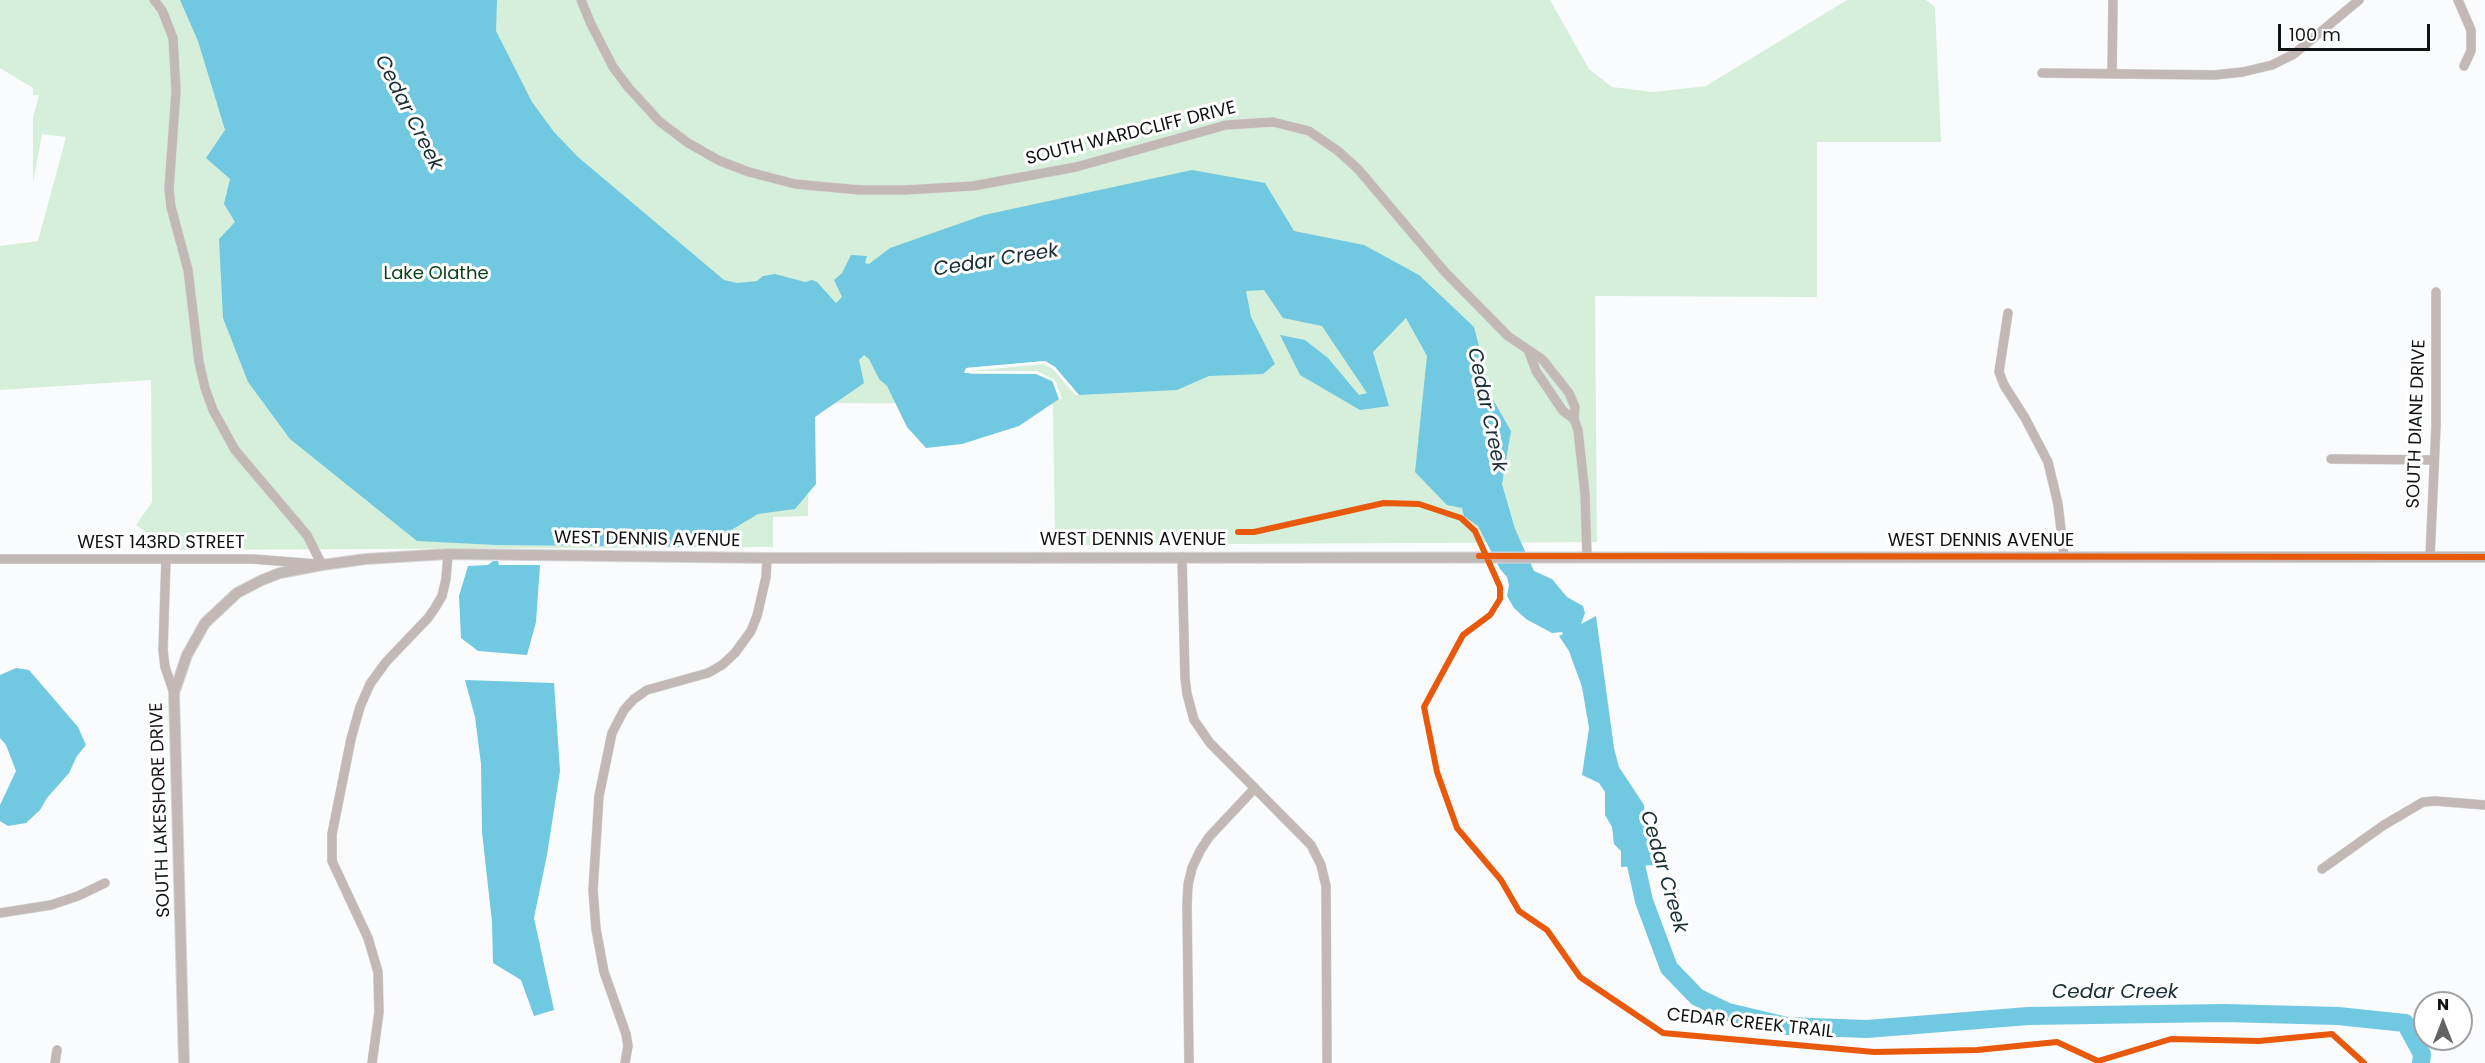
<!DOCTYPE html>
<html>
<head>
<meta charset="utf-8">
<style>
	body { margin:0 }
	#map { position:relative; width:2485px; height:1063px; overflow:hidden; background:#fafbfd; font-family:Poppins,sans-serif }
	canvas { display:block }
	.north { position:absolute; left:2413px; top:991px; width:60px; height:60px; box-sizing:border-box; background:#fff; border:2px solid #a0a0a1; border-radius:50%; rotate:0deg; font-size:16px; font-weight:700; line-height:24px; text-align:center; color:#111214 }
	.north::after { content:''; display:block; margin:auto; width:21px; height:27px; background:#636466; clip-path:polygon(50% 0,100% 100%,50% 72%,0 100%) }
	.scale { position:absolute; left:2278px; top:24px; width:152px; height:27px; box-sizing:border-box; border:3px solid #111214; border-top:0; padding-left:8px; font-size:18px; line-height:21px; white-space:nowrap; color:#111214; -webkit-text-stroke:4px #fff; paint-order:stroke }
</style>
</head>
<body>
<div id="map">
<canvas width="2485" height="1063"></canvas>
<div class="north">N</div>
<div class="scale">100 m</div>
</div>
<script>
const ctx = document.querySelector('canvas').getContext('2d');
ctx.lineJoin = 'round';
function fillPath(path, color) { ctx.fillStyle = color; ctx.fill(path, 'evenodd'); }
const shape = rows => new Path2D(rows.map(r => 'M' + r).join(''));
function stroke(path, color, width, dash) { ctx.strokeStyle = color; ctx.lineWidth = width; ctx.lineCap = dash ? 'butt' : 'round'; ctx.setLineDash(dash || []); ctx.stroke(path); }
function write(font, color, halo, rows, align = 'center') {
  ctx.font = font + ' Poppins,sans-serif'; ctx.lineWidth = 6; ctx.setLineDash([]); ctx.textBaseline = 'middle'; ctx.strokeStyle = halo; ctx.fillStyle = color; for (const [text, x, y, turn = 0] of rows) {
    ctx.save(); ctx.translate(x, y); ctx.rotate((+turn || 0) * Math.PI / 180); ctx.textAlign = isNaN(turn) ? turn : align; if (halo) ctx.strokeText(text, 0, 0); ctx.fillText(text, 0, 0); ctx.restore();
  }
}
fillPath(shape([
	[0,0,1550,0,1589,69,1612,87,1653,92,1706,86,1847,0,1926,0,1935,7,1941,142,1817,142,1817,297,1595,296,1597,542,1055,545,1053,404,809,403,808,516,773,517,773,547,163,550,163,540,157,540,136,525,152,502,151,380,0,390,0,246,38,241,66,137,42,134,33,183,33,118,39,95,33,95,33,88,0,68]
]), '#d6efda');
fillPath(shape([
	[180,0,497,0,496,31,532,102,554,132,578,157,724,280,737,283,757,281,763,276,775,274,805,282,812,280,817,282,836,303,842,297,834,280,842,273,851,255,867,256,865,263,869,264,890,248,984,215,1192,170,1265,183,1294,231,1364,245,1419,275,1474,327,1492,398,1511,431,1502,484,1515,529,1534,571,1552,579,1567,597,1583,606,1585,613,1581,624,1596,616,1614,748,1619,767,1644,805,1646,834,1654,845,1654,865,1621,867,1621,851,1614,844,1612,827,1605,815,1605,792,1599,783,1582,775,1589,728,1582,687,1569,651,1559,636,1563,634,1562,632,1552,633,1526,619,1514,608,1507,596,1509,585,1507,577,1500,569,1478,526,1464,516,1462,508,1447,505,1415,472,1427,356,1406,318,1373,352,1389,406,1360,410,1300,375,1280,335,1305,340,1328,358,1359,395,1367,393,1322,326,1283,318,1264,290,1246,291,1251,317,1275,364,1263,374,1209,376,1177,390,1079,395,1055,367,1045,361,966,368,970,374,1036,374,1053,382,1059,399,1019,426,962,444,926,448,907,427,887,386,879,379,869,359,864,355,859,360,864,383,815,417,816,484,795,509,758,514,703,547,496,545,417,541,290,439,248,382,223,318,219,239,235,222,224,204,230,179,206,158,225,130,198,41],
	[493,561,498,561,499,565,540,565,536,622,527,655,478,651,461,638,459,596,468,566,488,565],
	[16,668,29,670,78,727,86,745,77,756,69,773,47,798,40,810,26,823,8,826,0,821,0,805,16,771,6,745,0,738,0,675],
	[465,680,554,683,560,771,547,855,534,918,554,1010,534,1016,521,980,493,963,492,922,482,832,481,764,475,717]
]), '#70c9e0');
fillPath(shape([
	[1045,361,1055,367,1079,395,1075,395,1053,369,1044,364,970,371,1037,371,1055,380,1062,399,1059,399,1052,380,1036,374,964,373,966,368]
]), '#fafbfd');
stroke(shape([
	[1631,842,1644,901,1669,968,1697,997,1728,1012,1787,1026,1867,1029,2028,1016,2224,1013,2338,1016,2405,1023,2422,1054,2421,1063]
]), '#70c9e0', 18);
const minor = shape([
	[154,0,162,10,173,38,176,91,169,189,171,207,188,270,199,362,205,388,213,410,235,450,307,535,322,565],
	[581,0,591,24,613,67,628,87,659,121,688,143,720,161,749,172,795,184,860,190,905,190,973,186,1076,167,1226,125,1273,122,1309,131,1338,151,1358,169,1445,272,1508,336,1543,360,1569,393,1575,407,1574,419],
	[2458,0,2471,30,2471,51,2464,66],
	[2042,73,2214,75,2243,72,2272,65,2294,54,2359,0],
	[2112,74,2113,0],
	[2008,313,1999,372,2004,385,2025,418,2048,462,2058,504,2064,556],
	[1529,352,1536,371,1563,411,1574,419,1578,430,1585,494,1587,557],
	[2331,459,2433,460],
	[1182,557,1185,678,1187,694,1194,720,1210,743,1311,845,1321,865,1326,886,1327,1063],
	[2430,557,2436,426,2436,292],
	[0,559,253,559,316,564],
	[166,559,163,650,165,667,174,693],
	[2322,869,2384,825,2423,802,2435,801,2485,805],
	[0,913,51,905,78,896,105,883],
	[55,1063,57,1050],
	[372,1063,379,1012,378,972,368,938,332,861,332,834,351,739,360,707,370,684,386,662,428,618,435,608,442,596,446,579,448,554],
	[625,1063,628,1046,626,1034,604,972,596,929,593,890,599,796,612,733,624,710,634,699,647,690,708,673,722,665,735,653,751,631,757,616,766,577,767,558],
	[1189,1063,1187,905,1188,885,1192,868,1200,851,1209,837,1255,788]
]);
const tertiary = shape([
	[184,1063,174,693,187,655,205,623,237,593,262,580,280,573,322,565,366,559,448,554,767,558,2485,557]
]);
stroke(minor, '#d6d6d7', 10);
stroke(tertiary, '#d6d6d7', 12);
stroke(minor, '#c2b8b6', 9);
stroke(tertiary, '#c2b8b6', 10);
stroke(shape([
	[1238,532,1254,532,1384,503,1419,504,1461,518,1475,531,1500,587,1500,599,1490,615,1463,635,1424,707,1437,772,1457,828,1501,880,1519,911,1547,930,1580,977,1663,1033,1874,1052,1977,1050,2057,1042,2098,1061,2171,1039,2259,1041,2332,1034,2364,1063],
	[1479,556,2485,557]
]), '#e8590c', 6);
write('18px', '#111214', '#fff', [
	["SOUTH WARDCLIFF DRIVE",1131,134,-14],
	["SOUTH DIANE DRIVE",2417,424,-88],
	["WEST DENNIS AVENUE",647,540,1],
	["WEST DENNIS AVENUE",1133,540],
	["WEST DENNIS AVENUE",1981,541],
	["WEST 143RD STREET",161,543],
	["SOUTH LAKESHORE DRIVE",161,810,-92],
	["CEDAR CREEK TRAIL",1750,1024,6]
]);
write('18px', '#0c421a', '#fff', [
	["Lake Olathe",436,274]
]);
write('italic 20px', '#1a2f35', '#fff', [
	["Cedar Creek",408,113,63],
	["Cedar Creek",996,261,-9],
	["Cedar Creek",1486,410,78],
	["Cedar Creek",1663,872,74],
	["Cedar Creek",2115,993]
]);
</script>
</body>
</html>
